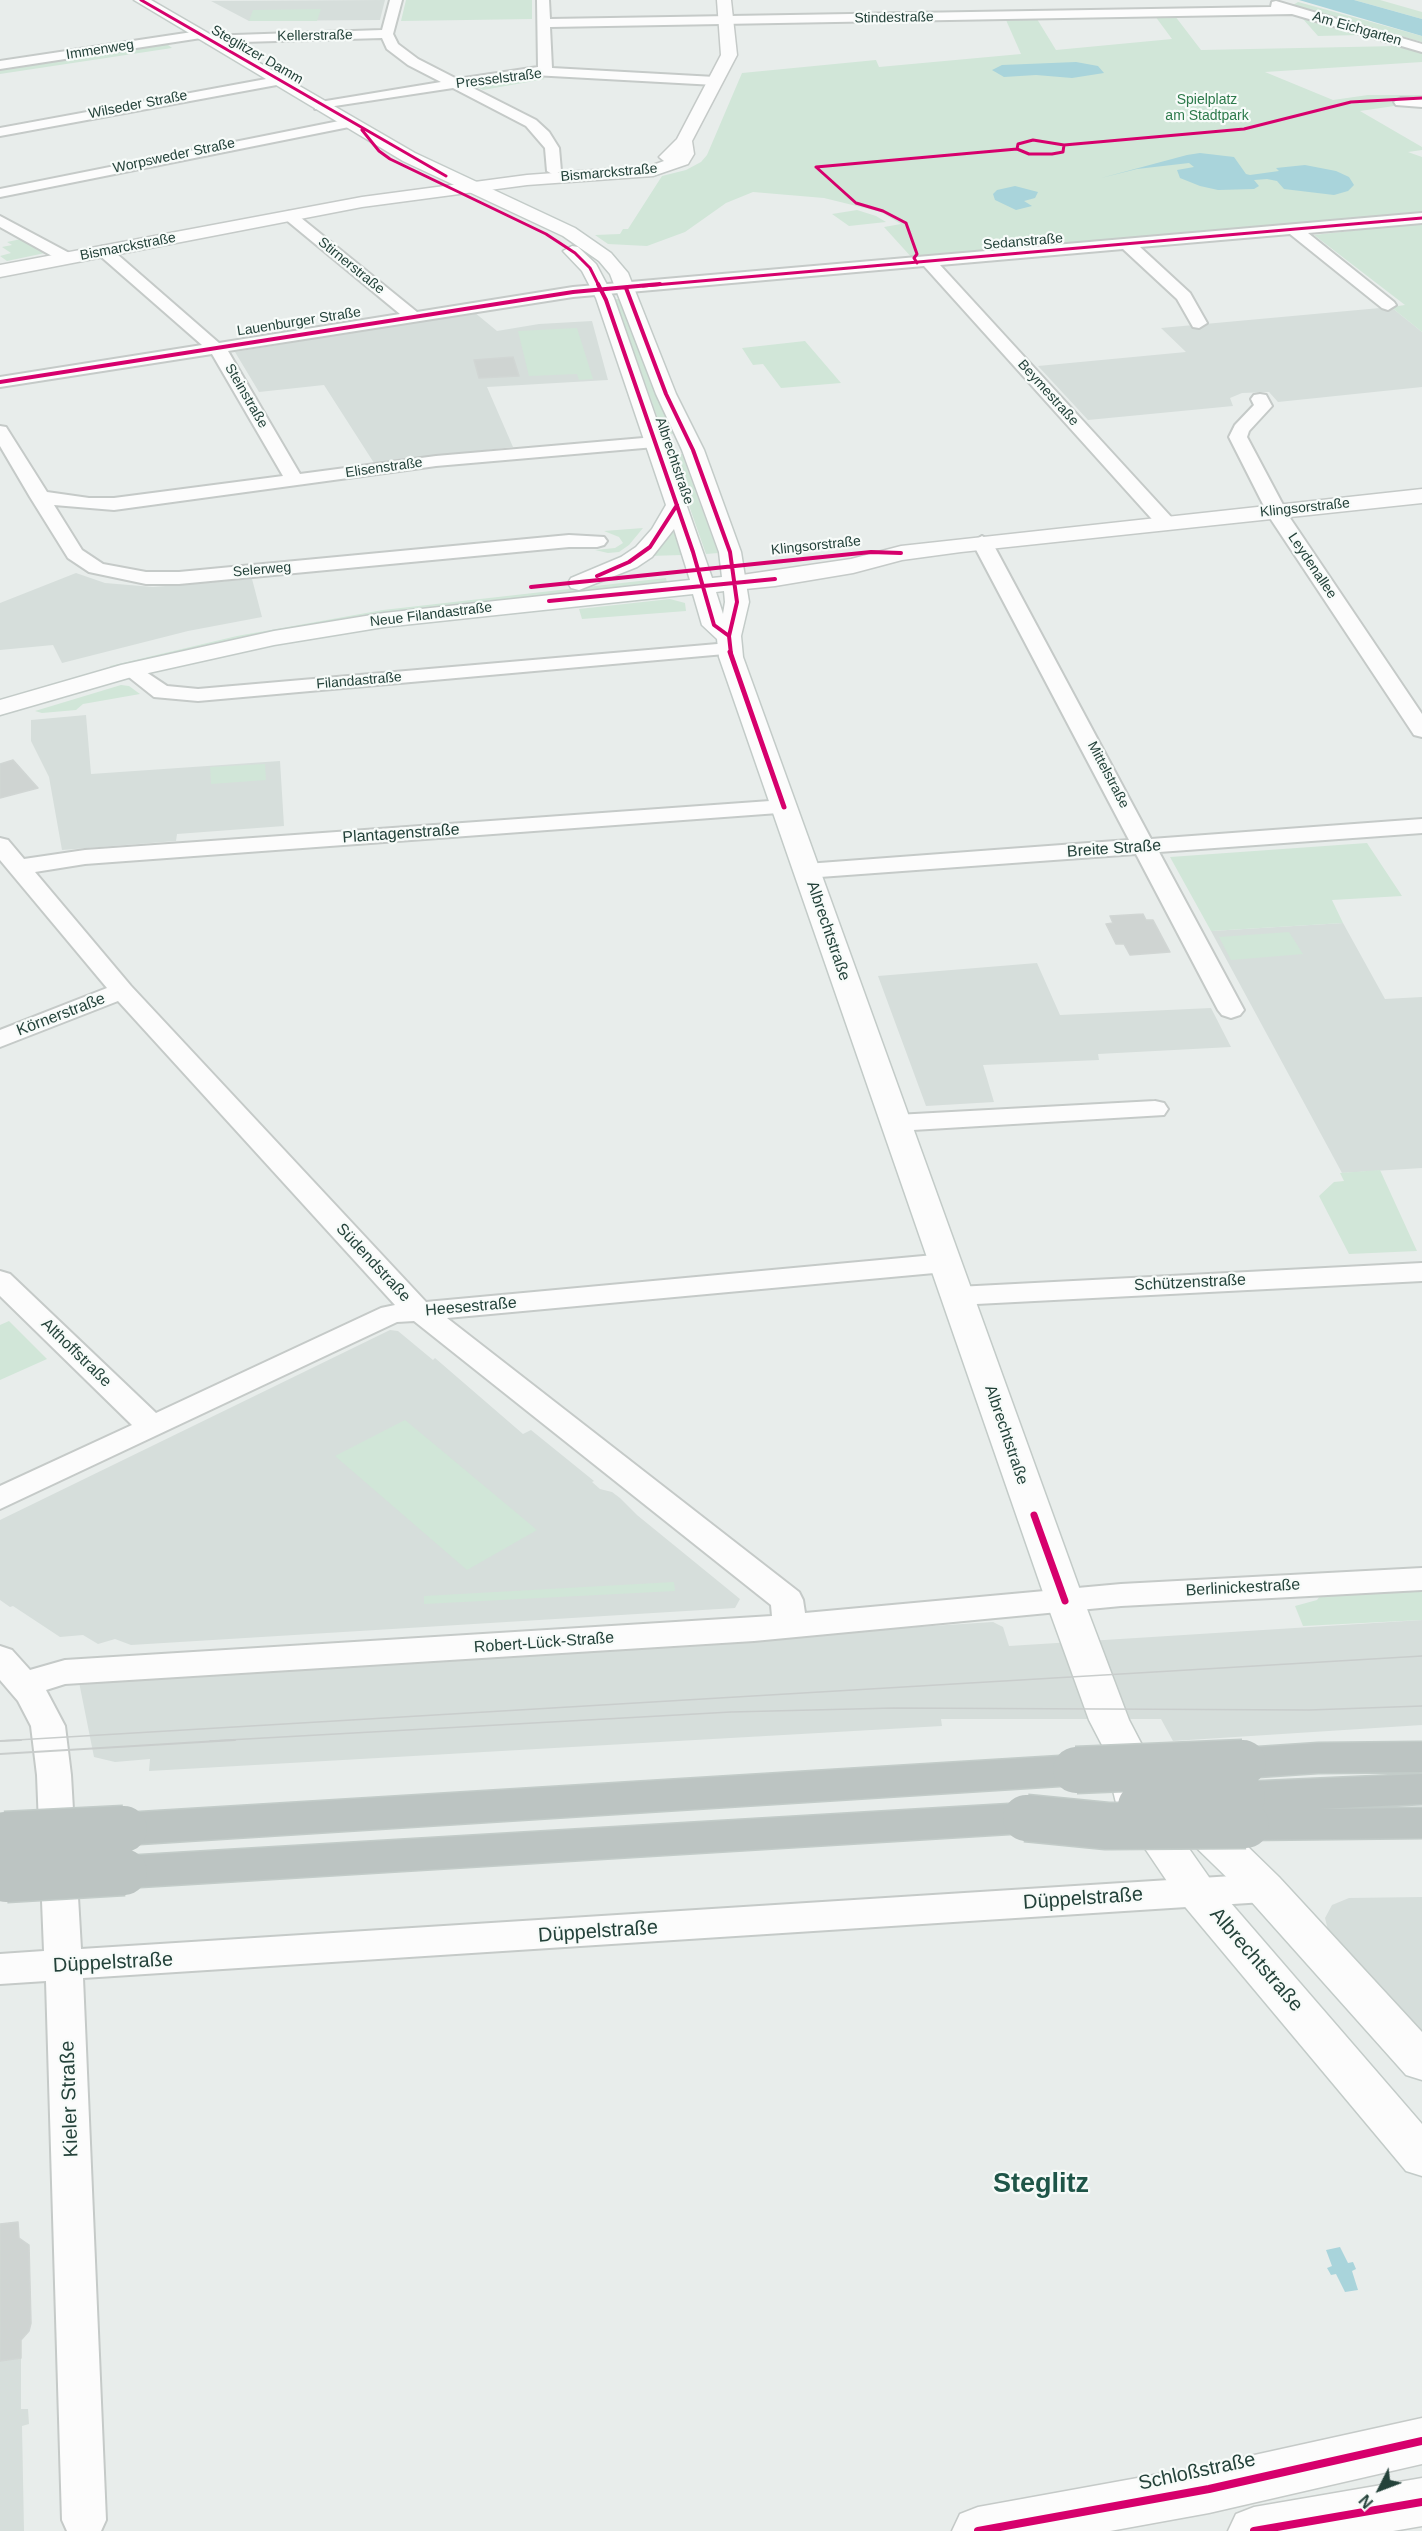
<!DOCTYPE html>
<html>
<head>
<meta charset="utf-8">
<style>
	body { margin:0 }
	#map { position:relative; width:1422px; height:2531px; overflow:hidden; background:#e8edeb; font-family:Arial,sans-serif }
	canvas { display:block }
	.north { position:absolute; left:1350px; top:2459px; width:60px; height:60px; -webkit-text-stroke:4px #f7fbf9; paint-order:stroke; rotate:228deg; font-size:16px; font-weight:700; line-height:24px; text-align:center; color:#24423a }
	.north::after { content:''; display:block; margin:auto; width:21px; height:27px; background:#24423a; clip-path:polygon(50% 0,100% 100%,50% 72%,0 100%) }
</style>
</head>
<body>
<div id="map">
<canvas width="1422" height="2531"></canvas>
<div class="north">N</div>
</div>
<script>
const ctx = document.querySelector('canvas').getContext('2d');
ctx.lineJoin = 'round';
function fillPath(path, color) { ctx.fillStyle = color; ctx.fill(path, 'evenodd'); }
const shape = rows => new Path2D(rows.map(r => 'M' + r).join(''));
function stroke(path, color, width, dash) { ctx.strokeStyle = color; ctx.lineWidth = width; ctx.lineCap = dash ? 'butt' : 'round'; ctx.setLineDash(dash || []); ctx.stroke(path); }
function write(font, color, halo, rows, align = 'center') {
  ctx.font = font + ' Arial,sans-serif'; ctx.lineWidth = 4.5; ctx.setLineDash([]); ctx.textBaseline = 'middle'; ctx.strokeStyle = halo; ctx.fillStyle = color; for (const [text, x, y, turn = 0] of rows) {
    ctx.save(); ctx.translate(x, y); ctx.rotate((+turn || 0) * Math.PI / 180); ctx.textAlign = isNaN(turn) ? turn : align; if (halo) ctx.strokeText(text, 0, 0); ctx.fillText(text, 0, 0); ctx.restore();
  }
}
fillPath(shape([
	[385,0,380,20,249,21,211,1],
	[1391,307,1422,332,1422,387,1278,402,1269,392,1242,393,1230,398,1233,406,1088,420,1038,366,1186,352,1161,328],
	[474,312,497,331,539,324,592,321,608,380,487,387,513,447,374,463,324,385,259,392,235,352],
	[76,573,105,583,153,587,252,579,262,617,188,631,62,663,53,645,0,650,0,603],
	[86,715,91,774,280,761,284,826,177,834,176,841,62,850,49,777,31,741,31,720],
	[1343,923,1385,999,1422,997,1422,1168,1342,1173,1211,931],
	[1037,963,1060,1015,1211,1008,1231,1047,1098,1054,1099,1060,983,1065,994,1102,926,1106,878,976],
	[390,1330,398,1331,433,1360,435,1358,523,1434,531,1430,594,1481,592,1482,600,1489,612,1492,620,1498,637,1515,740,1599,735,1608,131,1645,115,1639,98,1644,83,1635,60,1637,13,1606,10,1607,0,1600,0,1520],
	[1422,1620,1422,1725,1173,1741,1161,1719,941,1719,942,1726,149,1771,150,1759,115,1762,94,1757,79,1682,993,1622,1003,1627,1009,1646],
	[1422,1897,1422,2035,1328,1930,1325,1918,1332,1905,1349,1898],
	[21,2358,21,2409,28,2409,29,2424,22,2426,24,2531,0,2531,0,2361]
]), '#d6dedb');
fillPath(shape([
	[406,0,532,0,532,19,401,21],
	[1291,0,1422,36,1422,42,1293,5,1298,2],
	[1354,0,1380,0,1422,12,1422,19],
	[321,9,317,21,249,21,253,10],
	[1155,16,1175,16,1201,50,1398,46,1422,53,1422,62,1265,72,1333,100,1368,95,1422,95,1422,101,1397,101,1395,102,1398,104,1394,106,1360,111,1422,147,1422,150,1408,152,1422,157,1422,215,913,259,884,227,901,224,881,212,824,198,753,192,726,203,685,232,647,246,608,244,595,235,620,234,623,229,628,229,662,176,686,170,701,162,707,155,742,73,876,60,879,67,1021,54,1006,20,1037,19,1056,50,1172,39],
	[1303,19,1304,19,1360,35,1318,36],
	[167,44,172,48,0,74,0,69],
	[532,73,540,75,510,81,540,77,545,79,483,90,470,83],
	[857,210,876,216,886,222,849,226,832,214],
	[1422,223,1422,332,1391,307,1405,305,1314,235],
	[21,239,45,252,45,253,7,261,0,256,11,253,2,247,12,245,7,242],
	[615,299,621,299,649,379,673,434,663,433],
	[577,328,593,379,579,380,577,374,529,376,518,331],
	[805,341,841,383,781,388,763,364,753,365,742,348],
	[671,454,682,454,718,553,706,554],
	[643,528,629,545,619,552,608,553,595,550,615,548,623,543,619,537,604,531],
	[670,533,674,533,682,555,649,556],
	[666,578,667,582,604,589,114,670,110,666,237,636,383,610],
	[670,599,685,603,686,611,582,619,579,609],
	[121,685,129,686,140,694,83,704,76,710,42,713,35,711],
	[265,764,266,780,211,784,210,767],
	[1367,843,1402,896,1332,900,1343,923,1211,931,1170,857],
	[1289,932,1303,954,1231,960,1219,937],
	[1380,1170,1417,1251,1349,1254,1319,1196,1334,1182,1344,1181,1340,1173],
	[9,1321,47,1359,0,1380,0,1325],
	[405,1420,434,1444,537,1530,467,1570,335,1456],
	[674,1582,675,1591,424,1604,424,1596],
	[1422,1591,1422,1620,1303,1626,1295,1606,1317,1600,1320,1596]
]), '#d1e6d8');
fillPath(shape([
	[1299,0,1354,0,1422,19,1422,36],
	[1076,62,1098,66,1104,73,1072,78,1036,75,1004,77,992,70,1002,65],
	[1200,153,1234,157,1246,174,1250,175,1279,171,1276,168,1305,165,1336,171,1349,177,1354,185,1348,191,1334,195,1284,189,1277,181,1267,179,1254,180,1259,186,1254,189,1218,190,1200,186,1180,178,1177,170,1194,167,1189,163,1137,169,1101,178,1187,155],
	[1015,186,1038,192,1035,198,1024,201,1032,206,1016,210,995,200,993,194,997,190],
	[1340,2247,1348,2263,1353,2262,1356,2269,1352,2271,1358,2290,1345,2292,1336,2274,1331,2275,1327,2268,1332,2266,1326,2250]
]), '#a9d4db');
const building = shape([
	[513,357,519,376,479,378,474,360,513,357],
	[13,760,38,788,0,798,0,764,13,760],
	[1143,914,1146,920,1153,920,1170,952,1130,955,1124,944,1116,944,1106,924,1113,923,1110,916,1143,914],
	[18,2222,19,2238,29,2245,31,2323,29,2331,21,2340,21,2358,0,2361,0,2224,18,2222]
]);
fillPath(building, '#cfd4d2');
stroke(building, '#d1d6d4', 1.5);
const minor = shape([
	[390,0,402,0,393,34,398,44,418,59,457,79,538,67,537,0,549,0,550,19,1271,7,1272,2,1276,1,1422,44,1422,52,1292,14,550,27,552,68,715,77,722,81,715,85,533,75,469,86,536,120,549,132,559,148,561,171,554,175,547,171,545,148,526,126,453,88,315,109,315,103,320,102,441,82,408,65,387,49,382,38,207,43,201,38,0,69,0,61,199,31,205,36,382,30,390,0],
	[277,77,284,81,282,84,0,136,0,128,277,77],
	[1401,98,1422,99,1422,107,1396,105,1394,102,1401,98],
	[349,119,356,123,354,126,0,197,0,189,349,119],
	[290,211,295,213,417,312,573,287,1422,213,1422,223,1308,233,1394,302,1396,305,1388,310,1382,308,1290,234,1140,247,1190,293,1207,323,1199,328,1193,327,1177,299,1123,249,940,265,1173,519,1176,523,1173,527,1159,527,924,266,573,297,228,351,300,474,436,456,655,437,664,442,655,447,436,466,114,510,54,505,82,550,103,564,146,572,179,572,569,535,604,537,607,541,604,545,597,547,569,547,179,584,146,584,89,572,68,558,30,497,0,446,0,426,6,427,47,492,89,498,114,498,283,476,212,354,0,387,0,377,202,345,98,254,96,251,98,248,104,246,110,248,219,343,400,314,285,219,282,216,285,213,290,211],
	[0,216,73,255,75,258,73,261,61,261,0,227,0,216],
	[1260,394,1266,395,1272,406,1249,431,1247,437,1290,518,1422,714,1422,737,1414,735,1270,518,1229,437,1235,425,1254,405,1251,399,1254,395,1260,394],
	[982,536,992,542,1151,839,1422,819,1422,833,1159,852,1244,1010,1240,1015,1231,1018,1222,1015,1218,1010,1136,854,806,878,798,876,794,871,798,866,806,864,1129,840,972,542,982,536],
	[729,643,736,645,739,649,736,653,198,701,154,697,120,670,123,666,130,664,137,666,167,686,198,689,729,643],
	[784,800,792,802,795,807,792,812,85,864,35,872,131,986,426,1302,945,1254,955,1257,959,1263,955,1269,945,1272,447,1318,799,1592,803,1600,805,1613,1121,1584,1422,1568,1422,1590,1121,1606,754,1641,65,1684,46,1690,65,1726,71,1775,81,1949,1264,1874,1277,1878,1282,1888,1277,1898,1264,1902,83,1978,106,2520,101,2531,67,2531,62,2520,46,1981,0,1984,0,1954,44,1951,37,1775,31,1726,18,1701,0,1680,0,1646,12,1650,30,1670,65,1660,772,1616,771,1605,414,1321,397,1322,0,1509,0,1486,132,1425,0,1296,0,1271,10,1274,156,1413,381,1308,395,1305,118,1001,0,1047,0,1030,107,988,0,860,0,838,8,840,24,859,85,850,784,800],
	[1155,1101,1164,1103,1168,1109,1164,1115,896,1131,887,1129,883,1123,887,1117,896,1115,1155,1101],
	[1422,1263,1422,1281,957,1305,947,1302,943,1296,947,1290,957,1287,1422,1263]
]);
const tertiary = shape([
	[717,0,731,0,737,55,692,141,694,154,688,164,653,176,527,185,362,207,0,277,0,265,362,197,527,175,650,166,664,161,659,157,677,139,721,55,717,0],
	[1422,489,1422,503,961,552,902,560,853,573,775,586,735,590,727,588,724,583,727,578,735,576,851,559,901,546,1422,489],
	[1422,2418,1422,2464,1209,2513,1110,2531,952,2531,960,2514,978,2507,1209,2465,1422,2418],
	[1422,2478,1422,2526,1393,2531,1228,2531,1236,2514,1254,2507,1422,2478]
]);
const secondary = shape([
	[134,0,151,0,415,153,575,228,611,253,628,273,676,394,704,450,741,552,749,602,741,636,743,657,1084,1601,1129,1720,1142,1745,1157,1803,1211,1880,1422,2124,1422,2176,1406,2171,1181,1902,1117,1807,1102,1745,1089,1720,1046,1601,719,657,717,639,702,625,693,594,384,627,274,645,135,676,0,715,0,700,121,665,274,631,384,613,690,580,674,529,652,557,637,567,579,590,571,588,568,583,571,578,621,557,636,547,652,529,666,505,596,298,582,271,563,251,572,246,578,247,596,264,614,298,712,578,722,577,719,552,682,450,656,394,610,274,599,261,563,236,403,161,134,0],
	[724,591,725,602,723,614,716,592,724,591],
	[1190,1801,1205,1805,1279,1877,1422,2032,1422,2080,1406,2075,1249,1899,1175,1827,1169,1816,1175,1805,1190,1801]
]);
const motorway = shape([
	[1422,1742,1422,1772,1318,1773,1243,1778,1229,1773,1223,1763,1229,1753,1243,1748,1318,1743,1422,1742],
	[1076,1755,1090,1759,1096,1770,1090,1781,1076,1785,124,1845,109,1840,103,1829,109,1818,124,1813,1076,1755],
	[1422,1774,1422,1804,1320,1809,1422,1808,1422,1838,1246,1840,1231,1836,1225,1825,1231,1814,1240,1811,1228,1808,1222,1797,1228,1786,1242,1782,1422,1774],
	[1026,1803,1041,1807,1047,1818,1041,1829,1026,1833,124,1888,109,1883,103,1872,109,1861,124,1856,1026,1803]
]);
stroke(minor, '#c5cac8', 4);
stroke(tertiary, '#c5cac8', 3);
stroke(secondary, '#c3cbc8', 3);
stroke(motorway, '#c3ccc9', 3);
fillPath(minor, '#fcfcfc');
fillPath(tertiary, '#fcfcfc');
fillPath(secondary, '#fcfcfc');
fillPath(motorway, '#bcc4c2');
stroke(shape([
	[0,1741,1422,1656],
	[210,1741,731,1712,893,1708,1309,1710,1422,1706]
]), '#c9cdcc', 1.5);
stroke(shape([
	[0,1741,21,1740],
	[0,1754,235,1740]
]), '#c9cdcc', 2);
const motorwayBridge = shape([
	[1076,1770,1243,1763],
	[1141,1806,1242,1797],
	[1026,1818,1107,1826,1246,1825],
	[5,1835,124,1829],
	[6,1879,124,1872]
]);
stroke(motorwayBridge, '#c3ccc9', 49, []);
stroke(motorwayBridge, '#bcc4c2', 46);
stroke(shape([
	[141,0,446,176],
	[362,130,379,151,390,159,546,234,575,253,590,268,599,286],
	[1017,149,1018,144,1033,140,1064,145,1244,129,1351,102,1422,98],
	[816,167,1017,149,1029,154,1052,154,1063,152,1064,145],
	[816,167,856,203,883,211,906,223,917,254,914,258,917,263],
	[643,286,1422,218]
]), '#d6006c', 3);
stroke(shape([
	[598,284,606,300,693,552,714,625,729,636],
	[626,288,666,394,693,450,730,552,737,602,729,636,731,654],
	[0,382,573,292,660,284],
	[597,576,629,562,650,547,677,505],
	[531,587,871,552,901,553],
	[549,601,775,579]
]), '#d6006c', 4);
stroke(shape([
	[730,652,784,807]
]), '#d6006c', 5);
stroke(shape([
	[1034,1515,1065,1601]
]), '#d6006c', 7);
stroke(shape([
	[978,2531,1209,2489,1422,2441],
	[1254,2531,1422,2502]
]), '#d6006c', 8);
write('14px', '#24423a', '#f7fbf9', [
	["Stindestraße",894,18,-1],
	["Am Eichgarten",1357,29,16],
	["Kellerstraße",315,36,-1],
	["Immenweg",100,50,-9],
	["Steglitzer Damm",257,55,30],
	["Presselstraße",499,79,-7],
	["Wilseder Straße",138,105,-11],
	["Worpsweder Straße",174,156,-12],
	["Bismarckstraße",609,173,-5],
	["Sedanstraße",1023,242,-5],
	["Bismarckstraße",128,247,-11],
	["Stirnerstraße",351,266,39],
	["Lauenburger Straße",299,322,-9],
	["Beymestraße",1048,393,48],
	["Steinstraße",246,396,60],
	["Albrechtstraße",674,461,71],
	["Elisenstraße",384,468,-8],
	["Klingsorstraße",1305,508,-6],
	["Klingsorstraße",816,546,-6],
	["Leydenallee",1312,566,56],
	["Selerweg",262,570,-5],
	["Neue Filandastraße",431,615,-7],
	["Filandastraße",359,681,-5],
	["Mittelstraße",1108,775,62]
]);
write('14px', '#2d7a4b', '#f7fbf9', [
	["Spielplatz",1207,100],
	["am Stadtpark",1207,116]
]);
write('16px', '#24423a', '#f7fbf9', [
	["Plantagenstraße",401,834,-4],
	["Breite Straße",1114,849,-4],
	["Albrechtstraße",828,931,71],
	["Körnerstraße",61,1015,-21],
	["Südendstraße",373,1263,47],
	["Schützenstraße",1190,1283,-3],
	["Heesestraße",471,1307,-5],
	["Althoffstraße",76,1353,44],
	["Albrechtstraße",1006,1435,71],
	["Berlinickestraße",1243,1588,-3],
	["Robert-Lück-Straße",544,1643,-4]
]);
write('20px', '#24423a', '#f7fbf9', [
	["Düppelstraße",1083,1899,-4],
	["Düppelstraße",598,1932,-4],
	["Albrechtstraße",1256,1960,49],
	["Düppelstraße",113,1963,-3],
	["Kieler Straße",70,2099,-92],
	["Schloßstraße",1197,2472,-12]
]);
write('bold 27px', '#1f5548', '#f7fbf9', [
	["Steglitz",1041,2185]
]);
</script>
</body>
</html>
